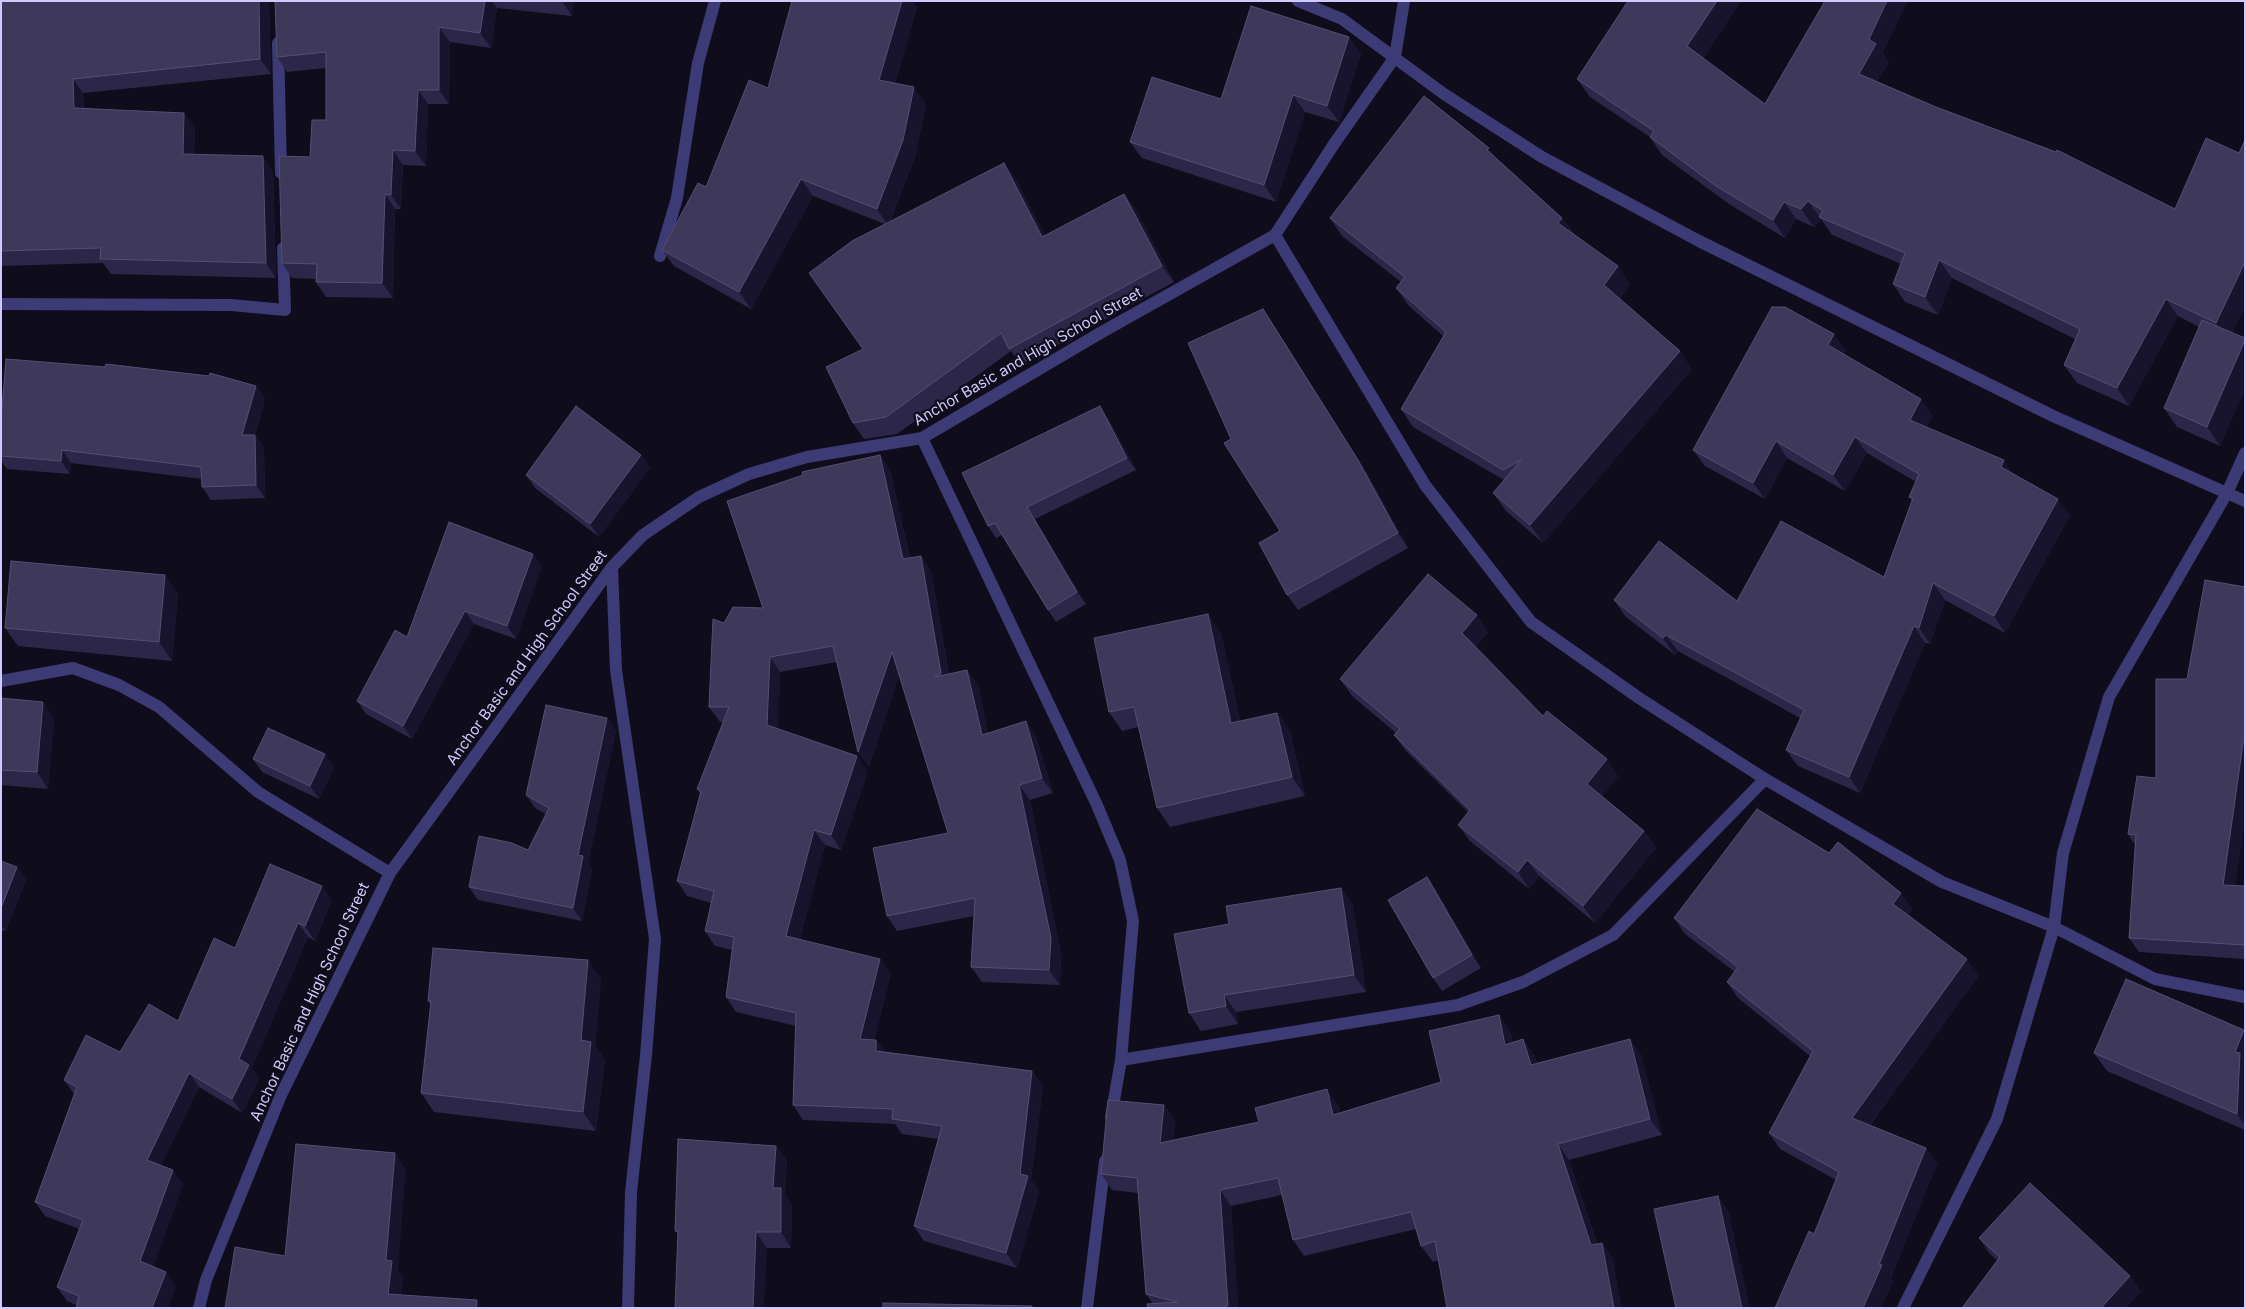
<!DOCTYPE html>
<html>
<head>
<meta charset="utf-8">
<style>
	body { margin:0 }
	#map { position:relative; width:2246px; height:1309px; overflow:hidden; background:#0f0c1b; font-family:Inter,sans-serif }
	canvas { display:block }
	.frame { position:absolute; inset:0; border:2px solid #cfcafb; pointer-events:none }
</style>
</head>
<body>
<div id="map">
<canvas width="2246" height="1309"></canvas>
<div class="frame"></div>
</div>
<script>
const ctx = document.querySelector('canvas').getContext('2d');
ctx.lineJoin = 'round';
const shape = rows => new Path2D(rows.map(r => 'M' + r).join(''));
function stroke(path, color, width, dash) { ctx.strokeStyle = color; ctx.lineWidth = width; ctx.lineCap = dash ? 'butt' : 'round'; ctx.setLineDash(dash || []); ctx.stroke(path); }
function fillPath(path, color) { ctx.fillStyle = color; ctx.fill(path, 'evenodd'); }
function write(font, color, halo, rows, align = 'center') {
  ctx.font = font + ' Inter,sans-serif'; ctx.lineWidth = 4.5; ctx.setLineDash([]); ctx.textBaseline = 'middle'; ctx.strokeStyle = halo; ctx.fillStyle = color; for (const [text, x, y, turn = 0] of rows) {
    ctx.save(); ctx.translate(x, y); ctx.rotate((+turn || 0) * Math.PI / 180); ctx.textAlign = isNaN(turn) ? turn : align; if (halo) ctx.strokeText(text, 0, 0); ctx.fillText(text, 0, 0); ctx.restore();
  }
}
stroke(shape([
	[1298,1,1342,19,1444,94,1542,157,1699,241,2053,416,2245,501],
	[278,43,281,173],
	[1275,235,1425,485,1531,622,1639,698,1765,779,1942,882,2054,927,2155,979,2245,997],
	[660,256,677,198,698,63,715,1],
	[1,304,231,305,285,310,283,248],
	[922,438,1097,805,1120,860,1133,921,1121,1060,1111,1117],
	[612,567,616,670,655,939,646,1055,631,1192,628,1308],
	[1,681,73,668,119,685,159,707,258,792,390,873],
	[1121,1060,1458,1005,1523,982,1613,935,1765,779],
	[199,1308,206,1280,281,1095,390,873,612,567,643,535,699,497,749,474,807,457,922,438,1102,332,1275,235,1334,144,1395,57,1404,1],
	[1087,1308,1105,1161],
	[1903,1308,1997,1119,2054,927,2063,853,2109,697,2227,493,2245,453]
]), '#3d3b76', 12);
fillPath(shape([
	[1,1,269,1,271,74,83,93,84,108,195,128,194,154,273,171,276,278,111,274,103,263,1,266],
	[275,1,574,1,572,16,497,8,491,48,450,42,449,104,428,104,426,166,403,165,401,209,395,209,393,298,326,297,316,282,316,279,292,278,282,263,310,157,326,120,326,68,287,72,277,57],
	[1628,1,1741,1,1703,58,1765,104,1883,53,1889,62,1877,81,2232,333,2245,338,2245,389,2220,446,2177,427,2164,408,2199,327,2178,316,2129,406,2077,383,2064,365,2075,339,1952,278,1938,315,1905,302,1893,284,1901,264,1832,235,1821,219,1814,227,1796,219,1785,238,1729,204,1662,155,1650,137,1590,97,1577,79],
	[917,7,895,83,926,104,915,157,890,222,1016,179,1045,236,1124,194,1136,210,1174,282,1021,365,1011,351,897,434,864,439,853,423,863,349,885,224,813,196,751,309,674,266,662,250,706,187,768,88],
	[1361,53,1339,122,1305,112,1276,202,1142,158,1130,142,1221,99],
	[1497,159,1562,218,1575,235,1630,284,1620,299,1692,369,1543,543,1506,511,1493,493,1504,480,1413,427,1401,409,1443,336,1409,306,1396,288,1401,282,1342,236,1330,218],
	[1263,309,1273,324,1368,475,1408,548,1298,610,1287,595,1280,531,1231,439],
	[1846,350,1844,355,1933,416,1926,427,2013,474,2070,515,2005,633,1945,600,1930,644,1925,643,1860,793,1798,766,1786,750,1800,718,1678,651,1675,655,1626,617,1614,600,1737,601,1884,577,1912,501,1909,497,1916,482,1867,453,1845,491,1787,458,1765,499,1705,466,1693,450],
	[256,386,265,399,255,435,264,448,265,498,211,500,202,487,202,479,71,463,70,474,7,469,1,461,1,456],
	[1108,418,1136,470,1035,519,1086,604,1056,622,1048,610,1002,535,996,538,988,526],
	[641,455,650,468,599,537,535,488,526,475],
	[880,455,890,470,910,558,921,556,931,571,949,674,967,670,978,685,988,733,1036,736,1053,793,1030,800,1061,953,1060,985,982,982,971,967,974,916,897,931,887,916,948,833,899,676,869,767,858,752,837,662,780,672,778,729,868,771,841,850,825,845,800,939,891,974,874,1040,876,1040,885,1052,1032,1071,1043,1086,1031,1180,1039,1191,1017,1268,924,1241,914,1226,938,1139,902,1134,895,1124,803,1120,793,1105,796,1026,736,1012,726,997,732,950,715,946,705,931,711,903,687,896,677,881,700,794,697,789,723,722,720,722,709,707,724,623,763,608],
	[542,566,516,639,474,624,412,739,366,714,357,701,407,637],
	[165,575,178,594,172,661,18,646,5,628],
	[2245,587,2245,817,2235,885,2245,886,2245,959,2139,952,2129,938,2135,845,2128,834,2156,778],
	[1488,632,1476,647,1543,716,1618,776,1602,796,1644,831,1656,848,1595,923,1539,876,1529,889,1470,841,1458,825,1468,812,1406,751,1394,735,1396,733,1352,696,1340,679],
	[1221,633,1240,721,1277,713,1290,731,1305,796,1170,827,1157,808,1138,727,1122,731,1109,712],
	[1,698,54,718,48,789,1,785],
	[607,718,616,731,588,863,592,869,582,921,478,900,469,887,528,850,546,814,535,808,526,795],
	[253,759,334,767,319,799,262,772],
	[1,861,17,867,26,880,6,931,1,930],
	[1427,877,1436,890,1481,968,1442,991,1433,978],
	[1341,888,1353,905,1366,992,1236,1012,1238,1024,1201,1031,1189,1013,1229,924],
	[332,900,315,941,308,937,252,1068,259,1079,242,1113,199,1087,161,1165,183,1184,153,1267,176,1286,168,1308,76,1308,76,1305,67,1301,57,1287,79,1229,45,1216,35,1202,74,1094,64,1080,178,1021,235,948],
	[1913,909,1908,915,1979,975,1870,1125,1926,1148,1937,1164,1891,1278,1893,1281,1881,1308,1775,1308,1814,1234,1836,1180,1780,1149,1769,1133,1810,1056,1738,998,1727,982,1735,972,1685,934,1674,918],
	[601,978,595,1046,605,1060,596,1131,434,1112,421,1093,431,1005,428,1001],
	[1499,1015,1510,1031,1513,1043,1534,1055,1537,1063,1630,1039,1641,1055,1662,1135,1569,1160,1597,1244,1602,1243,1613,1259,1439,1260,1433,1262,1421,1246,1416,1229,1304,1256,1293,1240,1282,1195,1231,1206,1238,1308,1148,1308,1153,1304,1146,1294,1138,1193,1112,1190,1101,1174,1164,1105,1175,1121,1173,1140,1338,1105,1340,1113,1441,1082],
	[2245,1031,2245,1130,2107,1071,2094,1053],
	[776,1146,787,1161,785,1194,792,1204,791,1248,767,1248,678,1234,675,1231],
	[1979,1238,2141,1291,2126,1308,1962,1308,1997,1260,1990,1254]
]), '#2c2648');
fillPath(shape([
	[259,1,269,1,271,74,260,59],
	[485,1,492,1,497,8,491,48,480,33],
	[562,1,574,1,572,16],
	[902,1,913,1,917,7,891,97,879,80],
	[1717,1,1741,1,1699,64,1687,46],
	[1887,1,1908,1,1883,53,1889,62,1871,91,1859,74,1869,39],
	[439,27,450,42,449,104,439,90],
	[1349,37,1361,53,1339,122,1327,106],
	[73,79,83,93,84,122,74,108],
	[914,87,926,104,915,157,888,226,877,209],
	[418,90,428,104,426,166,415,151],
	[1293,95,1305,112,1276,202,1264,185],
	[184,113,195,128,193,169,183,154],
	[1489,148,1502,166,1487,150],
	[393,150,403,165,401,209,391,195],
	[263,156,273,171,276,278,266,263],
	[1004,163,1016,179,1054,254,1042,237],
	[801,179,813,196,751,309,739,292],
	[385,194,395,209,393,298,382,283],
	[1124,194,1136,210,1174,282,1162,266],
	[1808,201,1821,219,1814,227,1801,209],
	[1784,202,1796,219,1785,238,1773,220],
	[1562,218,1575,236,1558,223],
	[1939,260,1952,278,1938,315,1925,297],
	[2245,262,2245,307,2229,341,2216,323],
	[1618,266,1630,284,1617,304,1604,285],
	[2166,299,2178,316,2129,406,2117,388],
	[1263,309,1273,324,1368,475,1408,548,1398,533],
	[1834,334,1846,350,1840,362,1828,345],
	[2245,340,2245,389,2220,446,2207,427],
	[1680,351,1692,369,1543,543,1530,525],
	[256,386,265,399,251,448,242,435],
	[1921,399,1933,416,1921,436,1910,420],
	[1100,406,1108,418,1136,470,1127,458],
	[255,435,264,448,265,498,256,485],
	[1855,437,1867,453,1845,491,1833,475],
	[1776,441,1787,458,1765,499,1753,483],
	[62,450,71,463,70,474,61,461],
	[641,455,650,468,599,537,590,524],
	[880,455,890,470,913,574,903,559],
	[2004,460,2015,477,2001,467],
	[2058,499,2070,515,2005,633,1994,616],
	[1027,507,1035,519,1086,604,1077,592],
	[533,554,542,566,516,639,507,626],
	[921,556,931,571,951,688,941,673],
	[165,575,178,594,172,661,159,642],
	[1933,583,1945,600,1930,644,1919,628],
	[465,611,474,624,412,739,403,726],
	[1208,614,1221,633,1244,742,1231,723],
	[1477,615,1488,632,1474,650,1462,633],
	[1914,626,1925,643,1860,793,1849,777],
	[1666,635,1678,651,1675,655,1663,638],
	[892,652,902,667,869,767,858,752],
	[770,657,780,672,778,740,767,725],
	[967,670,978,685,992,750,982,735],
	[43,702,54,718,48,789,37,772],
	[1277,713,1290,731,1305,796,1292,777],
	[607,718,616,731,588,863,592,869,582,921,573,908,578,855],
	[1026,721,1036,736,1053,793,1042,778],
	[2243,743,2245,745,2245,817,2233,899,2223,885],
	[325,754,334,767,319,799,310,786],
	[857,756,868,771,841,850,831,835],
	[1607,759,1618,776,1599,800,1587,784],
	[1019,785,1030,800,1061,953,1060,985,1049,970],
	[814,830,825,845,797,951,786,936],
	[1644,831,1656,848,1595,923,1583,906],
	[1527,860,1539,876,1529,889,1518,872],
	[17,867,26,880,6,931,1,925,1,908],
	[1427,877,1436,890,1481,968,1472,955],
	[322,886,332,900,315,941,305,926],
	[1341,888,1353,905,1366,992,1354,975],
	[1901,893,1913,909,1904,920,1893,904],
	[298,923,308,937,252,1068,259,1079,242,1113,232,1099,239,1059],
	[880,959,891,974,871,1054,860,1039],
	[1967,959,1979,975,1863,1134,1852,1118],
	[588,960,601,978,595,1046,605,1060,596,1131,583,1112,581,1040],
	[1224,995,1236,1012,1238,1024,1226,1006],
	[1499,1015,1510,1031,1517,1061,1505,1045],
	[2244,1030,2245,1031,2245,1125,2237,1114,2235,1052],
	[1523,1039,1534,1055,1543,1081,1531,1065],
	[1630,1039,1641,1055,1662,1135,1650,1119],
	[876,1040,887,1055,876,1051],
	[1032,1071,1043,1086,1031,1180,1039,1191,1017,1268,1006,1253,1020,1174],
	[189,1073,199,1087,157,1174,147,1160],
	[1327,1089,1338,1105,1345,1131,1333,1115],
	[1164,1105,1175,1121,1172,1159,1160,1143],
	[1558,1144,1569,1160,1602,1261,1591,1245],
	[776,1146,787,1161,785,1194,792,1204,791,1248,781,1232,773,1188],
	[1926,1148,1937,1164,1891,1278,1893,1281,1881,1308,1863,1308],
	[395,1153,406,1169,398,1269,403,1277,400,1308,388,1294,386,1260],
	[173,1170,183,1184,150,1276,140,1261],
	[1220,1190,1231,1206,1238,1308,1229,1308,1228,1305],
	[1718,1196,1729,1212,1750,1308,1742,1308],
	[756,1232,767,1248,764,1308,753,1308],
	[1602,1243,1613,1259,1622,1308,1614,1308],
	[166,1272,176,1286,168,1308,152,1308],
	[2130,1276,2141,1291,2126,1308,2101,1308],
	[477,1300,482,1308,476,1308]
]), '#19142e');
const building = shape([
	[1,1,259,1,260,59,73,79,74,108,184,113,183,154,263,156,266,263,100,259,101,248,1,251,1,1],
	[275,1,485,1,480,33,439,27,439,90,418,90,415,151,393,150,391,195,385,194,382,283,316,282,317,264,282,263,279,156,310,157,312,120,326,120,326,52,277,57,275,1],
	[792,1,902,1,879,80,914,87,903,140,877,209,801,179,739,292,662,250,698,183,706,187,749,80,768,88,792,1],
	[1628,1,1717,1,1687,46,1765,104,1825,1,1887,1,1869,39,1876,44,1859,74,1936,107,2056,152,2057,150,2175,209,2206,138,2239,153,2245,140,2245,262,2216,323,2166,299,2117,388,2064,365,2080,329,1939,260,1925,297,1893,284,1905,253,1819,217,1823,211,1808,201,1801,209,1784,202,1773,220,1716,186,1650,137,1654,131,1577,79,1628,1],
	[1251,6,1349,37,1327,106,1293,95,1264,185,1130,142,1152,77,1221,99,1251,6],
	[1424,96,1489,148,1487,150,1562,218,1558,223,1618,266,1604,285,1680,351,1530,525,1493,493,1521,460,1503,470,1401,409,1446,332,1396,288,1405,277,1330,218,1424,96],
	[1004,163,1042,237,1124,194,1162,266,1009,349,1001,333,886,417,853,423,826,367,863,349,809,273,852,241,1004,163],
	[1772,307,1785,307,1834,334,1828,345,1921,399,1910,420,2004,460,2001,467,2058,499,1994,616,1933,583,1919,628,1914,626,1849,777,1786,750,1804,710,1666,635,1663,638,1614,600,1659,541,1737,601,1781,521,1884,577,1913,498,1909,497,1919,474,1855,437,1833,475,1776,441,1753,483,1693,450,1772,307],
	[1263,309,1358,460,1398,533,1287,595,1259,543,1280,531,1224,443,1231,439,1188,343,1263,309],
	[2202,320,2245,338,2245,340,2207,427,2164,408,2202,320],
	[6,359,105,367,106,364,209,376,210,373,256,386,242,435,255,435,256,485,202,487,201,467,62,450,61,461,1,456,1,419,6,359],
	[576,406,641,455,590,524,526,475,576,406],
	[1100,406,1127,458,1027,507,1077,592,1048,610,995,523,988,526,962,473,1100,406],
	[880,455,903,559,921,556,941,673,935,677,967,670,982,735,1026,721,1042,778,1019,785,1051,938,1049,970,971,967,975,898,887,916,873,848,948,833,892,652,858,752,833,646,770,657,767,725,857,756,831,835,814,830,786,936,880,959,860,1039,876,1040,876,1051,1032,1071,1020,1174,1028,1176,1006,1253,914,1226,942,1126,892,1119,893,1109,793,1105,796,1013,726,997,734,937,705,931,714,891,677,881,701,791,697,789,729,707,709,707,713,619,724,623,733,607,763,608,727,501,803,475,802,472,880,455],
	[449,522,533,554,507,626,465,611,403,726,357,701,395,630,407,637,449,522],
	[11,561,165,575,159,642,5,628,11,561],
	[1428,574,1477,615,1462,633,1543,716,1547,711,1607,759,1587,784,1644,831,1583,906,1527,860,1518,872,1458,825,1470,810,1394,735,1400,729,1340,679,1428,574],
	[2205,580,2245,587,2245,743,2243,743,2223,885,2245,886,2245,945,2129,938,2136,835,2128,834,2137,776,2156,778,2156,679,2187,679,2205,580],
	[1208,614,1231,723,1277,713,1292,777,1157,808,1134,707,1109,712,1094,638,1208,614],
	[1,698,43,702,37,772,1,770,1,698],
	[546,705,607,718,578,855,583,856,573,908,469,887,479,836,512,843,528,850,549,808,526,795,546,705],
	[268,728,325,754,310,786,253,759,268,728],
	[1757,809,1829,853,1838,842,1901,893,1893,904,1967,959,1852,1118,1926,1148,1879,1264,1882,1265,1863,1308,1775,1308,1809,1231,1814,1234,1839,1172,1769,1133,1813,1051,1727,982,1738,967,1674,918,1757,809],
	[1,861,17,867,1,908,1,861],
	[270,864,322,886,305,926,298,923,239,1059,249,1065,232,1099,189,1073,147,1160,173,1170,140,1261,166,1272,152,1308,76,1308,79,1296,57,1287,83,1220,35,1202,77,1087,64,1080,86,1035,120,1052,149,1004,178,1021,214,938,235,948,270,864],
	[1427,877,1472,955,1433,978,1388,900,1427,877],
	[1341,888,1354,975,1224,995,1226,1006,1189,1013,1174,934,1229,924,1226,906,1341,888],
	[433,948,588,960,581,1040,591,1042,583,1112,421,1093,431,1001,428,1001,433,948],
	[2126,979,2244,1030,2235,1052,2240,1053,2237,1114,2094,1053,2126,979],
	[1499,1015,1505,1045,1523,1039,1531,1065,1630,1039,1650,1119,1558,1144,1591,1245,1602,1243,1614,1308,1447,1308,1435,1241,1421,1246,1411,1212,1293,1240,1278,1178,1220,1190,1228,1305,1220,1308,1148,1308,1147,1304,1177,1302,1146,1294,1137,1178,1101,1174,1108,1100,1164,1105,1160,1143,1259,1122,1255,1108,1327,1089,1333,1115,1441,1082,1429,1031,1499,1015],
	[678,1139,776,1146,773,1188,781,1188,781,1232,756,1232,753,1308,675,1308,678,1231,675,1231,678,1139],
	[296,1144,395,1153,386,1260,392,1261,388,1294,477,1300,476,1308,225,1308,235,1247,285,1256,296,1144],
	[2030,1183,2130,1276,2101,1308,1962,1308,2000,1257,1979,1238,2030,1183],
	[1718,1196,1742,1308,1676,1308,1654,1209,1718,1196],
	[883,1303,1032,1306,1032,1308,883,1308,883,1303]
]);
fillPath(building, '#3e385b');
stroke(building, '#544f74', 1);
write('15px', '#cfcafb', '#0f0c1b', [
	["Anchor Basic and High School Street",1028,357,-30],
	["Anchor Basic and High School Street",527,658,-54],
	["Anchor Basic and High School Street",310,1002,-65]
]);
</script>
</body>
</html>
